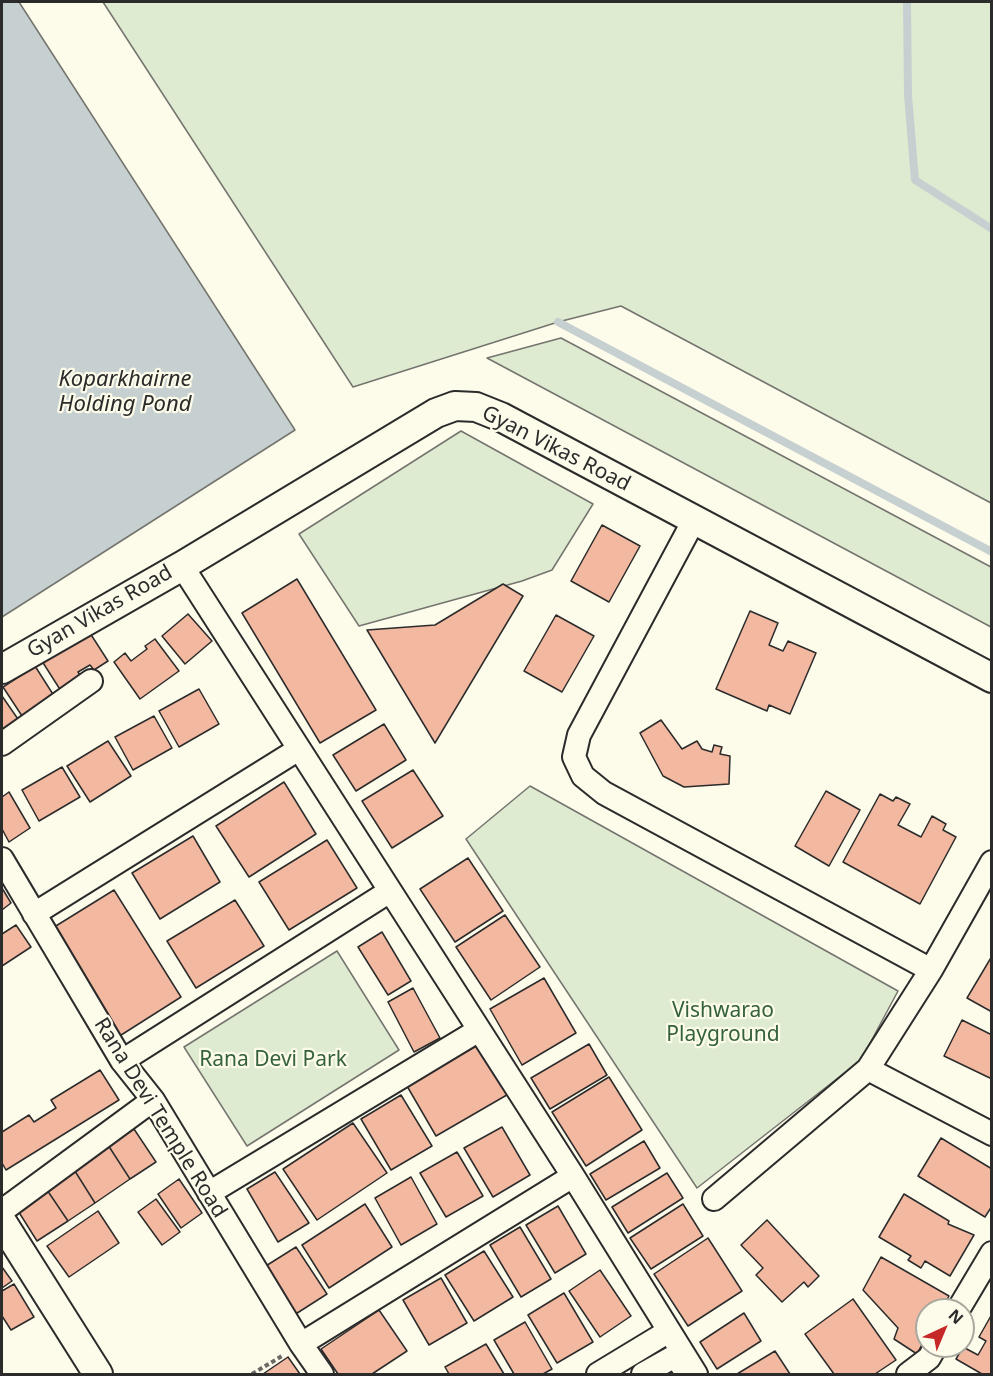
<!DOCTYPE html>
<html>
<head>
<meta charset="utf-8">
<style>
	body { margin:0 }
	#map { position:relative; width:993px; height:1376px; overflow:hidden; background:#fdfbea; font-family:"Noto Sans",sans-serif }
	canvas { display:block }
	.frame { position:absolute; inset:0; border:3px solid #2b2b2b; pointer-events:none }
	.north { position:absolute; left:915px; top:1298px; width:60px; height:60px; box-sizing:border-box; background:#fdfbea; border:2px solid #a9a89e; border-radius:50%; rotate:44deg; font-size:16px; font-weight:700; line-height:24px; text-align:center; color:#2b2b2b }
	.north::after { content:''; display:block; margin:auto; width:21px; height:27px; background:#c62828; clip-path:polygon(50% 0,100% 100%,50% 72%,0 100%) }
</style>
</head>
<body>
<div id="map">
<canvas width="993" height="1376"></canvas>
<div class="frame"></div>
<div class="north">N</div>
</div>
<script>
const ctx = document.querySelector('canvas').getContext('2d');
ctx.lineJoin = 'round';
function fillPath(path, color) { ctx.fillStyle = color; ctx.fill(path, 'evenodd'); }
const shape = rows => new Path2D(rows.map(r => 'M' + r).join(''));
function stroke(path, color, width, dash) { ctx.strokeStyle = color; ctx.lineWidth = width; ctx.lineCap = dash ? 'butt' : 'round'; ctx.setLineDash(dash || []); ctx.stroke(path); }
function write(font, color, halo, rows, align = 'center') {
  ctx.font = font + ' "Noto Sans",sans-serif'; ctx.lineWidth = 4.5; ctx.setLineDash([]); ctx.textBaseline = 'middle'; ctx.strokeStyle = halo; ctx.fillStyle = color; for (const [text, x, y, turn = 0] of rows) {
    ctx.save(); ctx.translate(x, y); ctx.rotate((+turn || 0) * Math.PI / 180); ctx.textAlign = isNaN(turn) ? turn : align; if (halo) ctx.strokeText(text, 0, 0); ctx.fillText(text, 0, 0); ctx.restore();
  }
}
const green = shape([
	[103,2,991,2,991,503,621,306,558,322,353,387,103,2],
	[561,338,991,567,991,627,487,358,561,338],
	[461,431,593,504,552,570,522,581,359,626,299,534,461,431],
	[530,786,898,991,861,1060,697,1188,466,839,530,786],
	[337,951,399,1050,247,1146,184,1047,337,951]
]);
fillPath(green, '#deebd1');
stroke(green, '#74746e', 1.5);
const water = shape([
	[2,2,19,2,295,430,2,617,2,2]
]);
fillPath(water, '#c7d0d0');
stroke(water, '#74746e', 1.5);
stroke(shape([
	[907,2,908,95,915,180,992,229],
	[558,322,992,552]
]), '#c7d0d0', 8);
const building = shape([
	[602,525,640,546,609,602,571,581,602,525],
	[297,579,376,710,320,743,242,613,297,579],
	[503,584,523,596,435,743,367,630,435,625,503,584],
	[750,611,778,623,769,645,783,651,788,641,816,653,790,714,769,705,767,711,716,689,750,611],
	[188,614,212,641,185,664,162,636,188,614],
	[556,615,594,636,562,692,524,671,556,615],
	[88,630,108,661,94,670,90,665,78,672,82,678,61,691,40,658,88,630],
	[155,639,179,671,140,699,114,662,125,653,131,661,147,649,145,646,155,639],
	[35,666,56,699,24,719,3,687,35,666],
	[199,689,219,724,179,747,159,711,199,689],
	[2,696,20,722,2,734,2,696],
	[154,716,172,748,133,770,115,737,154,716],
	[661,720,682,749,697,741,702,749,712,752,714,745,722,747,720,754,730,756,729,784,684,787,663,776,640,733,661,720],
	[384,724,406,760,356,791,333,755,384,724],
	[108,741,131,776,90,802,67,766,108,741],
	[62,767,80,797,39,821,22,790,62,767],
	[413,770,443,816,392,848,362,801,413,770],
	[284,782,316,834,249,877,216,826,284,782],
	[826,791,860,810,829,866,795,846,826,791],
	[9,792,30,828,9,842,2,829,2,797,9,792],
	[880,794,893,801,896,797,910,804,898,825,921,837,932,816,946,824,943,830,956,837,920,904,843,862,880,794],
	[193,836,220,882,160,919,132,873,193,836],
	[327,840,357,888,289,930,259,882,327,840],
	[468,858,503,911,455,942,420,889,468,858],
	[2,888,11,903,2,910,2,888],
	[114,890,181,997,118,1037,51,929,114,890],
	[235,900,264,946,196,988,167,941,235,900],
	[505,915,540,967,491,1000,456,947,505,915],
	[16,925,31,947,2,966,2,934,16,925],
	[382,932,411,981,388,995,358,947,382,932],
	[992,956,992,1012,967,998,992,956],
	[544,978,576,1033,522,1065,490,1009,544,978],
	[413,988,440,1038,414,1052,388,1002,413,988],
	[962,1020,992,1035,992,1079,944,1056,962,1020],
	[483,1042,512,1092,436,1136,407,1086,483,1042],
	[589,1044,607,1075,550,1109,531,1078,589,1044],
	[100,1070,119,1100,6,1170,2,1163,2,1132,29,1115,34,1122,56,1108,51,1100,100,1070],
	[609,1077,642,1130,586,1166,552,1112,609,1077],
	[401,1095,432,1146,391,1170,361,1119,401,1095],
	[353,1123,387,1173,317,1220,283,1169,353,1123],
	[502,1127,530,1175,493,1197,464,1148,502,1127],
	[134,1129,156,1162,130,1179,108,1145,134,1129],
	[941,1138,992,1169,992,1206,985,1217,918,1176,941,1138],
	[644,1141,660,1168,606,1200,590,1174,644,1141],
	[108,1145,130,1179,95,1203,73,1168,108,1145],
	[457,1152,483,1196,446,1217,420,1173,457,1152],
	[73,1168,95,1203,68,1221,45,1187,73,1168],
	[275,1172,309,1223,278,1242,247,1189,275,1172],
	[667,1173,683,1198,628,1233,612,1207,667,1173],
	[411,1177,437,1224,401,1245,375,1198,411,1177],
	[179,1179,202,1213,181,1228,158,1194,179,1179],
	[45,1187,68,1221,37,1241,15,1206,45,1187],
	[904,1194,949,1221,948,1224,974,1235,950,1276,925,1261,921,1268,908,1260,911,1256,879,1237,904,1194],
	[156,1199,180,1232,162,1245,138,1212,156,1199],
	[365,1204,392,1247,329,1288,302,1245,365,1204],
	[683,1204,703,1236,651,1269,630,1238,683,1204],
	[558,1206,586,1254,555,1273,526,1225,558,1206],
	[98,1211,119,1243,69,1277,47,1246,98,1211],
	[767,1220,819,1276,808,1287,804,1282,782,1302,756,1275,763,1268,741,1245,767,1220],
	[520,1227,551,1279,521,1297,490,1245,520,1227],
	[708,1238,742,1291,688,1326,654,1274,708,1238],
	[296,1247,327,1294,291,1317,261,1269,296,1247],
	[484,1251,513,1297,474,1321,445,1275,484,1251],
	[881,1257,949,1296,941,1310,927,1310,927,1335,917,1354,894,1339,898,1328,863,1290,881,1257],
	[2,1267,12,1281,2,1288,2,1267],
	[600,1270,631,1316,600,1337,569,1291,600,1270],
	[441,1278,467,1323,429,1345,403,1300,441,1278],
	[14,1284,34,1317,11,1330,2,1316,2,1291,14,1284],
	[564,1293,593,1342,557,1363,528,1315,564,1293],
	[853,1299,896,1360,875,1374,834,1374,805,1334,853,1299],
	[379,1310,407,1351,372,1374,338,1374,321,1349,379,1310],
	[744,1313,761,1341,717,1369,700,1342,744,1313],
	[992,1314,992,1374,982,1374,956,1359,963,1347,978,1355,986,1341,979,1337,992,1314],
	[525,1322,552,1369,543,1374,514,1374,494,1340,525,1322],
	[486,1344,504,1374,449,1374,445,1367,486,1344],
	[775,1351,790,1374,737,1374,775,1351],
	[288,1357,300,1374,263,1374,288,1357]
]);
fillPath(building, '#f2b8a0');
stroke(building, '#2b2b2b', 1.5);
const minor = shape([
	[694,520,579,735,574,757,583,776,604,793,931,970],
	[182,566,573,1176,696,1374],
	[2,744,91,681],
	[2,859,122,1061,153,1100,301,1344,322,1374],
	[34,914,299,749],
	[122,1061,390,891],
	[868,1069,992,1134],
	[209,1193,479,1030],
	[714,1199,868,1069,931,970,992,862],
	[2,1211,153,1100],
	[958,1310,992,1253],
	[301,1344,573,1176],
	[598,1374,669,1331],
	[643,1374,675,1356,687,1373],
	[908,1374,929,1358,936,1346]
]);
const tertiary = shape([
	[2,669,182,566,436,413,455,406,476,407,501,417,992,678],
	[2,1222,98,1374]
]);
stroke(minor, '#2b2b2b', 26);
stroke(tertiary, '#2b2b2b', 32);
stroke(shape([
	[252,1374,282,1356]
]), '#6a6964', 4, [4.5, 3]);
stroke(minor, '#fdfbea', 22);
stroke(tertiary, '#fdfbea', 28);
write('21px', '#2b2b2b', '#fdfbea', [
	["Gyan Vikas Road",556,449,27],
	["Gyan Vikas Road",100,612,-30],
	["Rana Devi Temple Road",160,1118,58]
]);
write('21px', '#34623c', '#fdfbea', [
	["Vishwarao",723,1011],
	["Playground",723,1035],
	["Rana Devi Park",273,1060]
]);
write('italic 22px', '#2b2b2b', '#fdfbea', [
	["Koparkhairne",125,380],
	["Holding Pond",125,405]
]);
</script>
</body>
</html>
